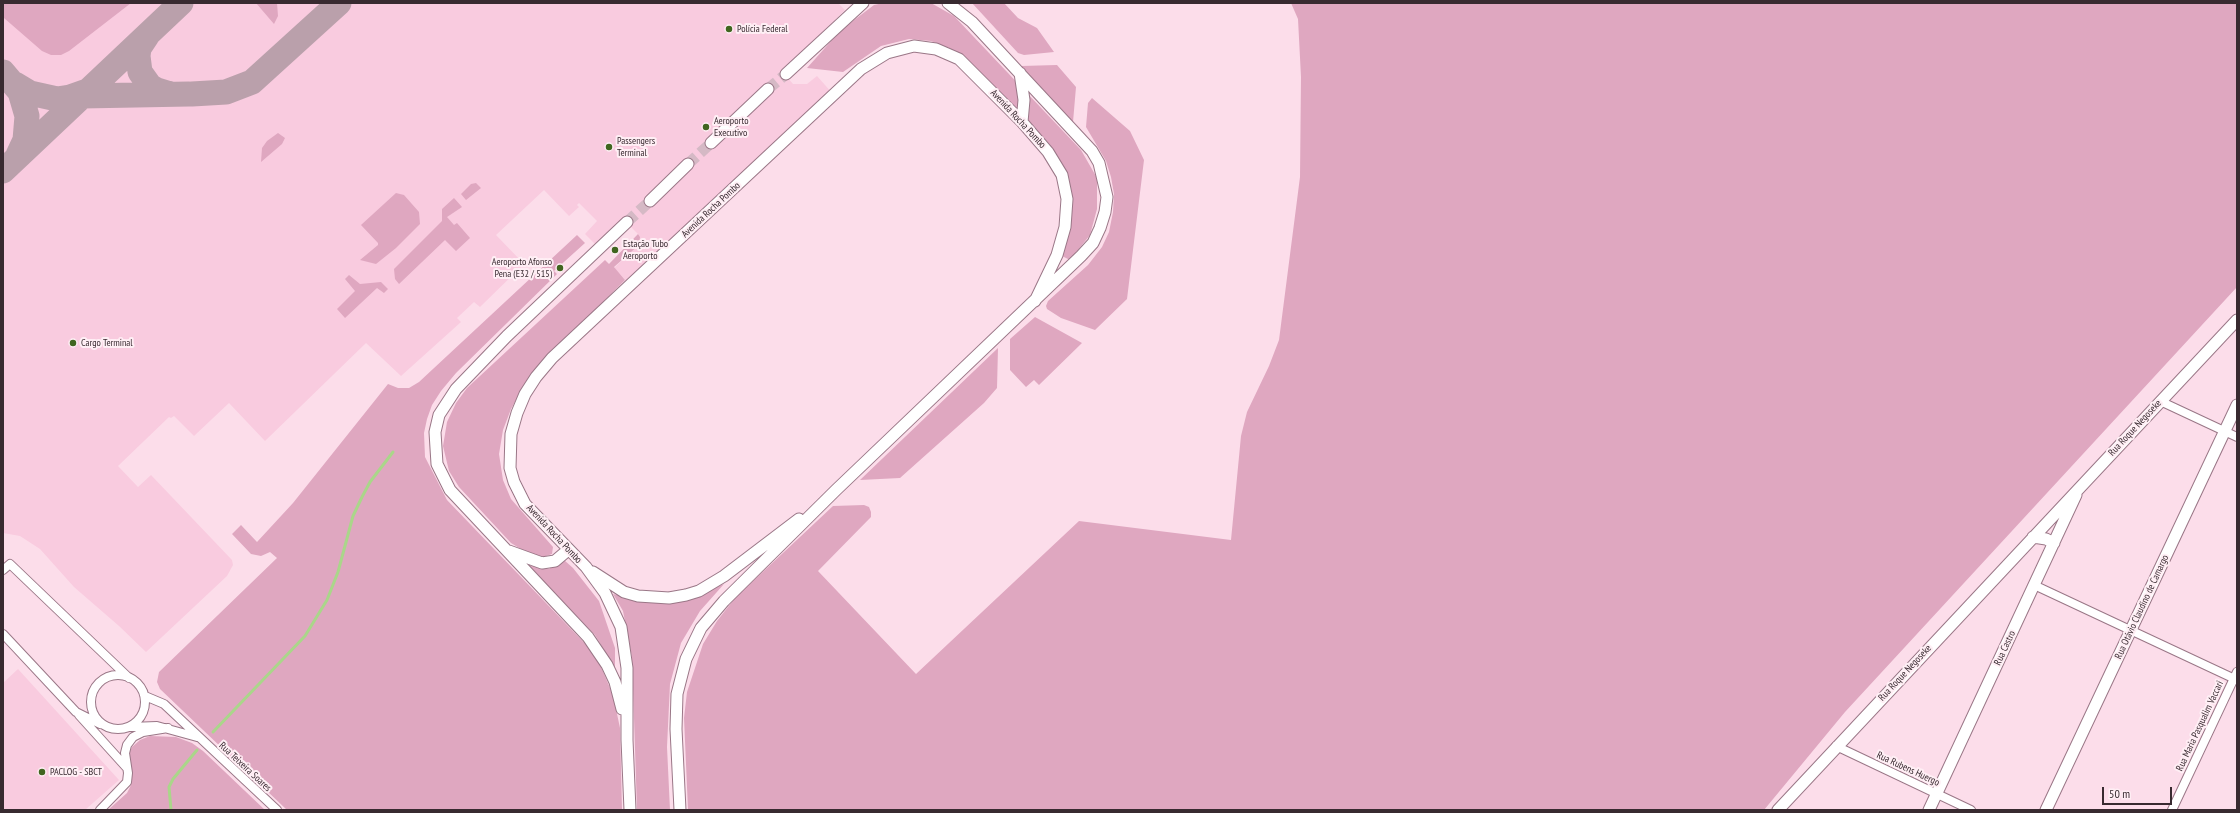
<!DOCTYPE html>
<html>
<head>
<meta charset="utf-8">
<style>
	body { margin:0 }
	#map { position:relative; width:2240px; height:813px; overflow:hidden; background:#fcddea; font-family:"PT Sans Narrow",sans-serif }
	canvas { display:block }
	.frame { position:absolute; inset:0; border:4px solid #382a30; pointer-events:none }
	.scale { position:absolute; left:2102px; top:787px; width:70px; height:18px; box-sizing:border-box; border:2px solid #382a30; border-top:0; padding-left:5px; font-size:12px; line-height:14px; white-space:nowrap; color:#382a30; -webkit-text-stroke:3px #ffeff5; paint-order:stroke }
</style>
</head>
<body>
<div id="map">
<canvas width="2240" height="813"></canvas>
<div class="frame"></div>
<div class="scale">50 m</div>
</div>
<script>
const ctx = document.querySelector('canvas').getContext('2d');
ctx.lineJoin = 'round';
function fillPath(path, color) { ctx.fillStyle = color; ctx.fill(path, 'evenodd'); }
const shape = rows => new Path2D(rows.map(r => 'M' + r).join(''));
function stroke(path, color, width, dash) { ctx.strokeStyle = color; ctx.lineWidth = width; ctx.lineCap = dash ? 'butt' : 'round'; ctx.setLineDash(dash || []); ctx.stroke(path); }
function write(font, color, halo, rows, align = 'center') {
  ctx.font = font + ' "PT Sans Narrow",sans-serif'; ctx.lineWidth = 4; ctx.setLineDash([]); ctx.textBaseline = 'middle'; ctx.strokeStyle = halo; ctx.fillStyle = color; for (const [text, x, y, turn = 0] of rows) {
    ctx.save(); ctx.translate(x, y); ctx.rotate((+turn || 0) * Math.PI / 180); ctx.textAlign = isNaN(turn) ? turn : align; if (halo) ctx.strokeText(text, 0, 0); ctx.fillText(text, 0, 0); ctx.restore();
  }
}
fillPath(shape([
	[3,3,838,3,845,10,782,71,793,84,807,84,817,76,833,94,630,285,614,268,639,245,640,237,638,234,623,219,596,245,585,234,597,221,579,203,577,205,579,207,569,216,544,190,496,235,524,264,480,307,474,302,457,318,461,322,401,376,366,343,265,441,229,403,194,436,174,416,171,418,169,417,118,466,138,487,151,475,232,560,233,565,227,576,146,652,119,626,74,587,40,549,20,536,3,533],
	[18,669,119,780,85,810,3,810,3,683]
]), '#f9cbdf');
fillPath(shape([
	[3,3,131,3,69,51,61,55,51,55,42,51,4,18],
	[256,3,277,3,278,16,274,24],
	[883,3,931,3,954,16,1081,150,1097,178,1097,209,1090,235,1070,260,1062,256,1066,173,971,65,949,48,931,41,909,39,881,46,843,72,807,68,841,30,874,5],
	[972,3,1004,3,1018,18,1037,28,1054,52,1024,55,1018,53],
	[1291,3,2237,3,2237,287,1845,712,1764,810,688,810,684,718,687,692,703,644,717,621,735,598,833,506,864,505,869,507,871,512,871,517,818,571,916,674,1079,521,1231,540,1241,436,1247,412,1269,366,1279,340,1300,177,1301,77,1298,19],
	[1057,65,1076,87,1073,122,1021,66],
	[1092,98,1130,131,1144,160,1127,299,1095,330,1061,318,1047,309,1046,306,1048,301,1088,265,1102,247,1109,232,1113,212,1114,194,1111,177,1106,161,1086,127,1088,103],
	[278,133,285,138,282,144,261,162,262,148,267,141],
	[476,183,481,188,466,200,461,194,471,184],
	[396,193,404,195,419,212,420,224,396,248,376,264,360,260,378,245,378,243,361,225],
	[454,198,462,207,447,217,454,225,457,223,470,238,456,251,445,240,399,284,395,279,394,269,442,221,442,209],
	[638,234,640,237,639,245,614,267,625,280,545,360,525,383,511,409,503,430,499,454,503,480,511,499,553,547,552,554,543,557,529,554,511,543,459,487,449,471,443,446,447,422,456,403,467,388,605,260,609,264],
	[577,235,585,243,554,271,557,274,456,373,441,391,432,405,427,419,424,433,425,457,447,500,596,655,613,695,620,728,622,810,287,810,160,689,157,682,159,672,277,558,270,552,261,556,251,554,232,534,241,525,257,542,293,503,388,384,398,388,409,388,419,382],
	[349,275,360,284,381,282,388,289,384,293,377,288,345,318,337,309,355,291,345,279],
	[1035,317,1082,343,1039,385,1034,380,1026,387,1010,370,1010,339],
	[998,348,997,388,984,403,900,478,860,480],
	[564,560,573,568,599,601,615,648,615,668,595,635,528,565,549,569],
	[724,584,700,611,681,643,670,684,667,747,670,810,637,810,632,657,623,611,613,594,641,600,693,597],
	[150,736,176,737,192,743,203,751,265,810,108,810,127,793,131,785,131,770,128,755,132,747,140,740]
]), '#dfa7c0');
stroke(shape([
	[213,732,305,636,327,600,338,572,353,516,362,497,370,482,393,452],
	[171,810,169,787,173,779,197,750]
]), '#aad68a', 3);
stroke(shape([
	[147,36,139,48,138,56,140,72,150,86,157,90,170,94],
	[3,72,20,92,27,116,25,140,18,155],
	[15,84,30,93,57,99,70,97,87,91],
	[192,94,226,92,252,82,339,3],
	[82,96,189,94],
	[3,171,181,3]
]), '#baa0ab', 25);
stroke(shape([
	[768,89,786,74],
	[688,164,711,143],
	[627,222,650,201]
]), '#d5b9c5', 11, [11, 5.5]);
const street = shape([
	[2160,401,2237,437],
	[3,570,10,564,129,678],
	[2034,585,2237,680],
	[3,634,76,712,100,724],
	'91 702a27 27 0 1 1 54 0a27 27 0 1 1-54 0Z',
	[145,696,164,704,277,810],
	[79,715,126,767],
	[130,727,157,726,197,737],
	[1836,746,1971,810],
	[100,810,127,782,128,773,125,753,127,745,133,737,143,732,168,728],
	[2172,810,2237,672]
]);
const secondary = shape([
	[1020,73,1024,100,1022,122],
	[786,74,863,3],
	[711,143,768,89],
	[650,201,688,164],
	[2033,537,2046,539,2054,543],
	[509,551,542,563,555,561,568,550],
	[593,572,624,592,638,596,669,598,686,595,699,591,724,576,799,519],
	[622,709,615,682,607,665,588,637,450,490,437,464,435,432,439,415,456,389,507,336,627,222],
	[630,810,627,740,627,668,621,627,605,593,586,567,525,504,514,482,510,468,511,434,517,413,525,394,536,377,552,358,861,69,887,53,914,46,936,49,959,59,1022,122,1048,152,1062,175,1067,199,1065,227,1057,255,1035,301],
	[680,810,676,729,677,694,686,659,701,628,724,601,836,490,1081,256,1093,243,1100,228,1105,212,1107,197,1099,163,1092,151,972,22,948,3],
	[1778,810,2237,320],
	[1929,810,2076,495],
	[2046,810,2237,405]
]);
stroke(street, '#9a7787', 10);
stroke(secondary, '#9a7787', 13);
stroke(street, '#fff', 8);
stroke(secondary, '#fff', 11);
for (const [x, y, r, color] of [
	[729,29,4,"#40651f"],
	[706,127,4,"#40651f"],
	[609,147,4,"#40651f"],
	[615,250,4,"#40651f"],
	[560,268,4,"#40651f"],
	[73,343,4,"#40651f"],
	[42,772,4,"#40651f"]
]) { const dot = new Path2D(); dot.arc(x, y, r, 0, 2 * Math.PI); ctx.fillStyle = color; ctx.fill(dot); stroke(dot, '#ffeff5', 1.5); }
write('10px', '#382a30', '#ffeff5', [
	["Polícia Federal",737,29],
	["Aeroporto",714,121],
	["Executivo",714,133],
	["Passengers",617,141],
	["Terminal",617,153],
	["Estação Tubo",623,244],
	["Aeroporto",623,256],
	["Aeroporto Afonso",552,262,"right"],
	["Pena (E32 / 515)",552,274,"right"],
	["Cargo Terminal",81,343],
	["PACLOG - SBCT",50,772]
], 'left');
write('10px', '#382a30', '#ffeff5', [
	["Avenida Rocha Pombo",1018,119,47],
	["Avenida Rocha Pombo",711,210,-43],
	["Rua Roque Negoseke",2135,428,-47],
	["Avenida Rocha Pombo",554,534,47],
	["Rua Otávio Claudino de Camargo",2142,607,-65],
	["Rua Castro",2005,648,-65],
	["Rua Roque Negoseke",1905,673,-47],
	["Rua Maria Pasqualim Vaccari",2200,726,-65],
	["Rua Teixeira Soares",245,767,43],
	["Rua Rubens Huergo",1908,769,25]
]);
</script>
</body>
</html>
